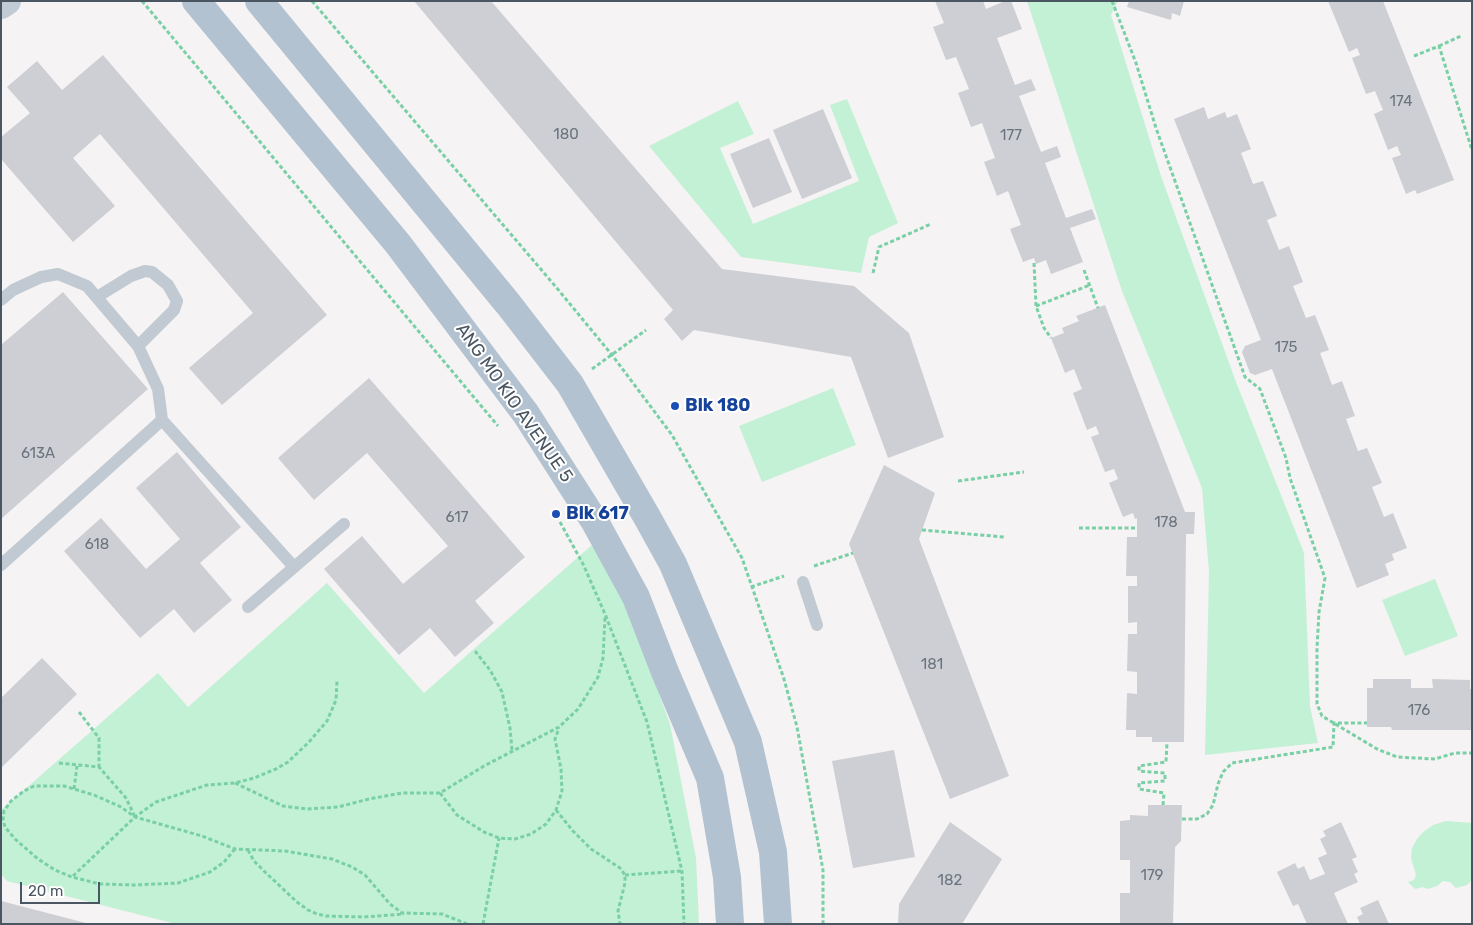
<!DOCTYPE html>
<html>
<head>
<meta charset="utf-8">
<style>
	body { margin:0 }
	#map { position:relative; width:1473px; height:925px; overflow:hidden; background:#f5f3f3; font-family:Rubik,sans-serif }
	canvas { display:block }
	.frame { position:absolute; inset:0; border:2px solid #4a5661; pointer-events:none }
	.scale { position:absolute; left:20px; top:882px; width:80px; height:22px; box-sizing:border-box; border:2px solid #4a5661; border-top:0; padding-left:6px; font-size:15px; line-height:18px; white-space:nowrap; color:#4a5661; -webkit-text-stroke:4px #fff; paint-order:stroke }
</style>
</head>
<body>
<div id="map">
<canvas width="1473" height="925"></canvas>
<div class="frame"></div>
<div class="scale">20 m</div>
</div>
<script>
const ctx = document.querySelector('canvas').getContext('2d');
ctx.lineJoin = 'round';
function fillPath(path, color) { ctx.fillStyle = color; ctx.fill(path, 'evenodd'); }
const shape = rows => new Path2D(rows.map(r => 'M' + r).join(''));
function stroke(path, color, width, dash) { ctx.strokeStyle = color; ctx.lineWidth = width; ctx.lineCap = dash ? 'butt' : 'round'; ctx.setLineDash(dash || []); ctx.stroke(path); }
function write(font, color, halo, rows, align = 'center') {
  ctx.font = font + ' Rubik,sans-serif'; ctx.lineWidth = 4; ctx.setLineDash([]); ctx.textBaseline = 'middle'; ctx.strokeStyle = halo; ctx.fillStyle = color; for (const [text, x, y, turn = 0] of rows) {
    ctx.save(); ctx.translate(x, y); ctx.rotate((+turn || 0) * Math.PI / 180); ctx.textAlign = isNaN(turn) ? turn : align; if (halo) ctx.strokeText(text, 0, 0); ctx.fillText(text, 0, 0); ctx.restore();
  }
}
fillPath(shape([
	[1027,1,1118,1,1111,15,1161,176,1236,382,1304,553,1310,707,1318,743,1205,755,1209,572,1202,488,1122,291],
	[847,99,898,223,869,237,861,273,741,257,649,146,738,101,754,134,720,148,753,224,859,181,830,105],
	[833,388,856,445,762,482,739,426],
	[593,544,629,612,670,724,696,858,699,924,176,924,7,881,1,874,1,810,158,673,188,707,327,583,424,693],
	[1435,579,1458,636,1405,656,1382,600],
	[1446,821,1472,823,1471,881,1467,885,1456,888,1450,882,1443,881,1437,886,1428,889,1423,887,1415,889,1408,882,1414,880,1416,875,1411,858,1412,848,1417,839,1423,832,1433,825]
]), '#c3f1d5');
fillPath(shape([
	[414,1,491,1,722,269,854,286,909,333,944,437,888,458,851,357,694,330,682,341,664,319,673,310],
	[935,1,983,1,986,9,1005,1,1011,1,1022,29,997,38,1015,85,1031,79,1036,90,1019,96,1041,152,1057,146,1061,157,1045,163,1066,218,1092,209,1096,219,1070,228,1083,262,1051,274,1046,260,1036,264,1034,258,1023,262,1010,229,1021,225,1008,191,997,196,984,162,995,158,982,123,971,127,958,93,969,89,956,57,946,60,933,27,944,23],
	[1129,1,1184,1,1180,16,1172,13,1171,20,1127,7],
	[1328,1,1383,1,1454,180,1417,194,1415,190,1406,194,1392,158,1401,155,1397,146,1388,150,1374,114,1383,110,1375,91,1366,94,1352,58,1360,55,1357,48,1349,52],
	[103,55,327,315,222,405,189,368,253,313,100,134,73,158,115,206,73,242,1,159,1,137,30,113,7,87,37,61,62,90],
	[1204,107,1208,119,1225,112,1227,118,1237,114,1251,149,1241,153,1253,184,1263,181,1277,216,1267,220,1279,250,1289,246,1303,282,1293,286,1306,318,1315,315,1329,350,1320,353,1332,385,1342,381,1355,416,1346,419,1358,451,1367,448,1382,483,1372,487,1384,517,1393,513,1407,548,1392,554,1394,560,1385,564,1389,575,1357,588,1272,369,1255,375,1250,373,1242,352,1245,346,1261,340,1174,119],
	[823,109,852,178,802,199,773,130],
	[769,138,792,192,753,208,730,154],
	[63,292,148,389,1,519,1,345],
	[1105,305,1185,512,1195,512,1194,534,1186,534,1184,742,1152,742,1152,737,1136,737,1136,730,1126,730,1127,693,1137,694,1137,672,1127,671,1128,634,1137,634,1137,622,1128,623,1128,586,1137,586,1137,576,1126,576,1127,537,1137,537,1137,518,1135,519,1133,513,1123,517,1109,483,1118,479,1114,469,1105,472,1091,437,1099,434,1096,426,1087,430,1073,393,1082,389,1074,369,1065,373,1051,338,1064,333,1062,328,1079,321,1076,316],
	[369,378,525,557,475,601,494,623,455,657,430,628,399,655,324,569,362,536,403,584,448,546,367,453,314,500,278,458],
	[177,452,241,527,200,563,232,600,194,633,174,609,140,638,64,551,101,518,146,569,180,539,136,488],
	[884,465,935,493,919,539,1009,776,950,799,849,544],
	[42,658,77,694,1,768,1,698],
	[1373,679,1411,679,1411,688,1433,688,1432,679,1470,680,1470,689,1472,689,1472,730,1392,730,1391,727,1367,727,1367,688,1373,688],
	[894,750,915,857,853,868,832,761],
	[1148,805,1182,805,1181,841,1175,847,1173,924,1120,924,1120,893,1130,893,1130,860,1120,860,1120,821,1130,820,1130,815,1148,816],
	[950,822,1002,859,962,924,898,924,899,904],
	[1341,822,1357,857,1352,859,1358,872,1354,874,1358,882,1334,893,1348,924,1307,924,1298,904,1293,906,1277,872,1295,863,1298,869,1304,866,1310,880,1325,874,1318,858,1327,854,1320,839,1326,836,1323,831],
	[1378,900,1389,924,1360,924,1357,917,1363,914,1360,908],
	[1,901,86,923,86,924,1,924]
]), '#cdcfd5');
stroke(shape([
	[142,1,498,426],
	[312,1,556,287,612,355,672,435,742,558,784,679,797,727,823,870,823,924],
	[1112,1,1136,63,1156,128,1245,377,1260,389,1286,458,1290,478,1325,578,1319,612,1317,648,1317,704,1322,716,1377,749,1397,757,1435,759,1455,753,1472,753],
	[1439,46,1461,36],
	[1414,56,1439,46,1472,150],
	[1034,263,1036,306,1044,328,1051,338],
	[1084,270,1098,308],
	[873,273,879,247,931,224],
	[1036,306,1090,285],
	[592,369,646,330],
	[958,481,1024,472],
	[560,522,583,564,605,614,647,722,682,871,684,924],
	[1079,528,1137,528],
	[922,530,1004,537],
	[814,566,853,553],
	[751,587,784,576],
	[475,651,490,670,502,692,510,728,512,750],
	[79,712,99,738,99,767],
	[59,763,99,767,126,798,135,817],
	[235,783,283,806,307,809,338,807,369,799,402,793,440,793,484,766,559,727,578,709,598,677,603,658,605,617],
	[74,789,77,766],
	[440,793,457,815,484,832,499,838,515,839,531,834,546,824,556,810,562,791,561,769,555,739,559,728],
	[1163,805,1164,793,1139,789,1139,783,1165,781,1165,773,1139,771,1139,766,1166,762,1167,742],
	[556,810,573,831,591,849,620,868,625,875,625,883,618,911,620,924],
	[1182,819,1197,819,1207,814,1213,805,1218,784,1223,772,1232,763,1333,747,1334,723,1367,723],
	[235,849,224,862,210,872,178,883,135,885,100,884,72,877,55,870,38,859,15,839,5,827,3,820,4,811,11,801,24,791,34,786,64,786,94,795,121,807,135,817,202,836,235,849,285,851,332,859,352,867,365,875,390,904,402,913,442,914,467,924],
	[248,850,254,861,265,872,297,902,308,910,317,914,326,916,363,917,404,914],
	[625,875,682,871],
	[73,876,135,817,156,802,207,785,235,783,254,778,276,769,288,762,308,743,327,721,336,700,337,681],
	[483,924,499,838]
]), '#7ad0a6', 3, [4, 2.5]);
stroke(shape([
	[97,297,131,276,145,271,152,272,168,285,177,301,174,310,138,346],
	[1,300,13,290,41,277,58,274,87,286,138,346,158,389,162,420,294,567],
	[1,565,162,420],
	[803,582,817,625],
	[248,607,344,524]
]), '#c1cad2', 12);
stroke(shape([
	[1,5,7,1]
]), '#c1cbd6', 28);
stroke(shape([
	[196,1,398,244,526,414,595,522,636,597,665,672,710,778,727,877,730,924],
	[259,1,509,305,570,384,647,517,673,564,748,742,773,852,778,924]
]), '#b3c2d1', 28);
for (const [x, y, r, color] of [
	[675,406,5,"#1a4fb4"],
	[556,514,5,"#1a4fb4"]
]) { const dot = new Path2D(); dot.arc(x, y, r, 0, 2 * Math.PI); ctx.fillStyle = color; ctx.fill(dot); stroke(dot, '#fff', 2); }
write('15px', '#6b747e', null, [
	["174",1401,102],
	["180",566,135],
	["177",1011,136],
	["175",1286,348],
	["613A",38,454],
	["617",457,518],
	["178",1166,523],
	["618",97,545],
	["181",932,665],
	["176",1419,711],
	["179",1152,876],
	["182",950,881]
]);
write('18px', '#4a5661', '#fff', [
	["ANG MO KIO AVENUE 5",514,403,55]
]);
write('bold 18px', '#164399', '#fff', [
	["Blk 180",685,406],
	["Blk 617",566,514]
], 'left');
</script>
</body>
</html>
